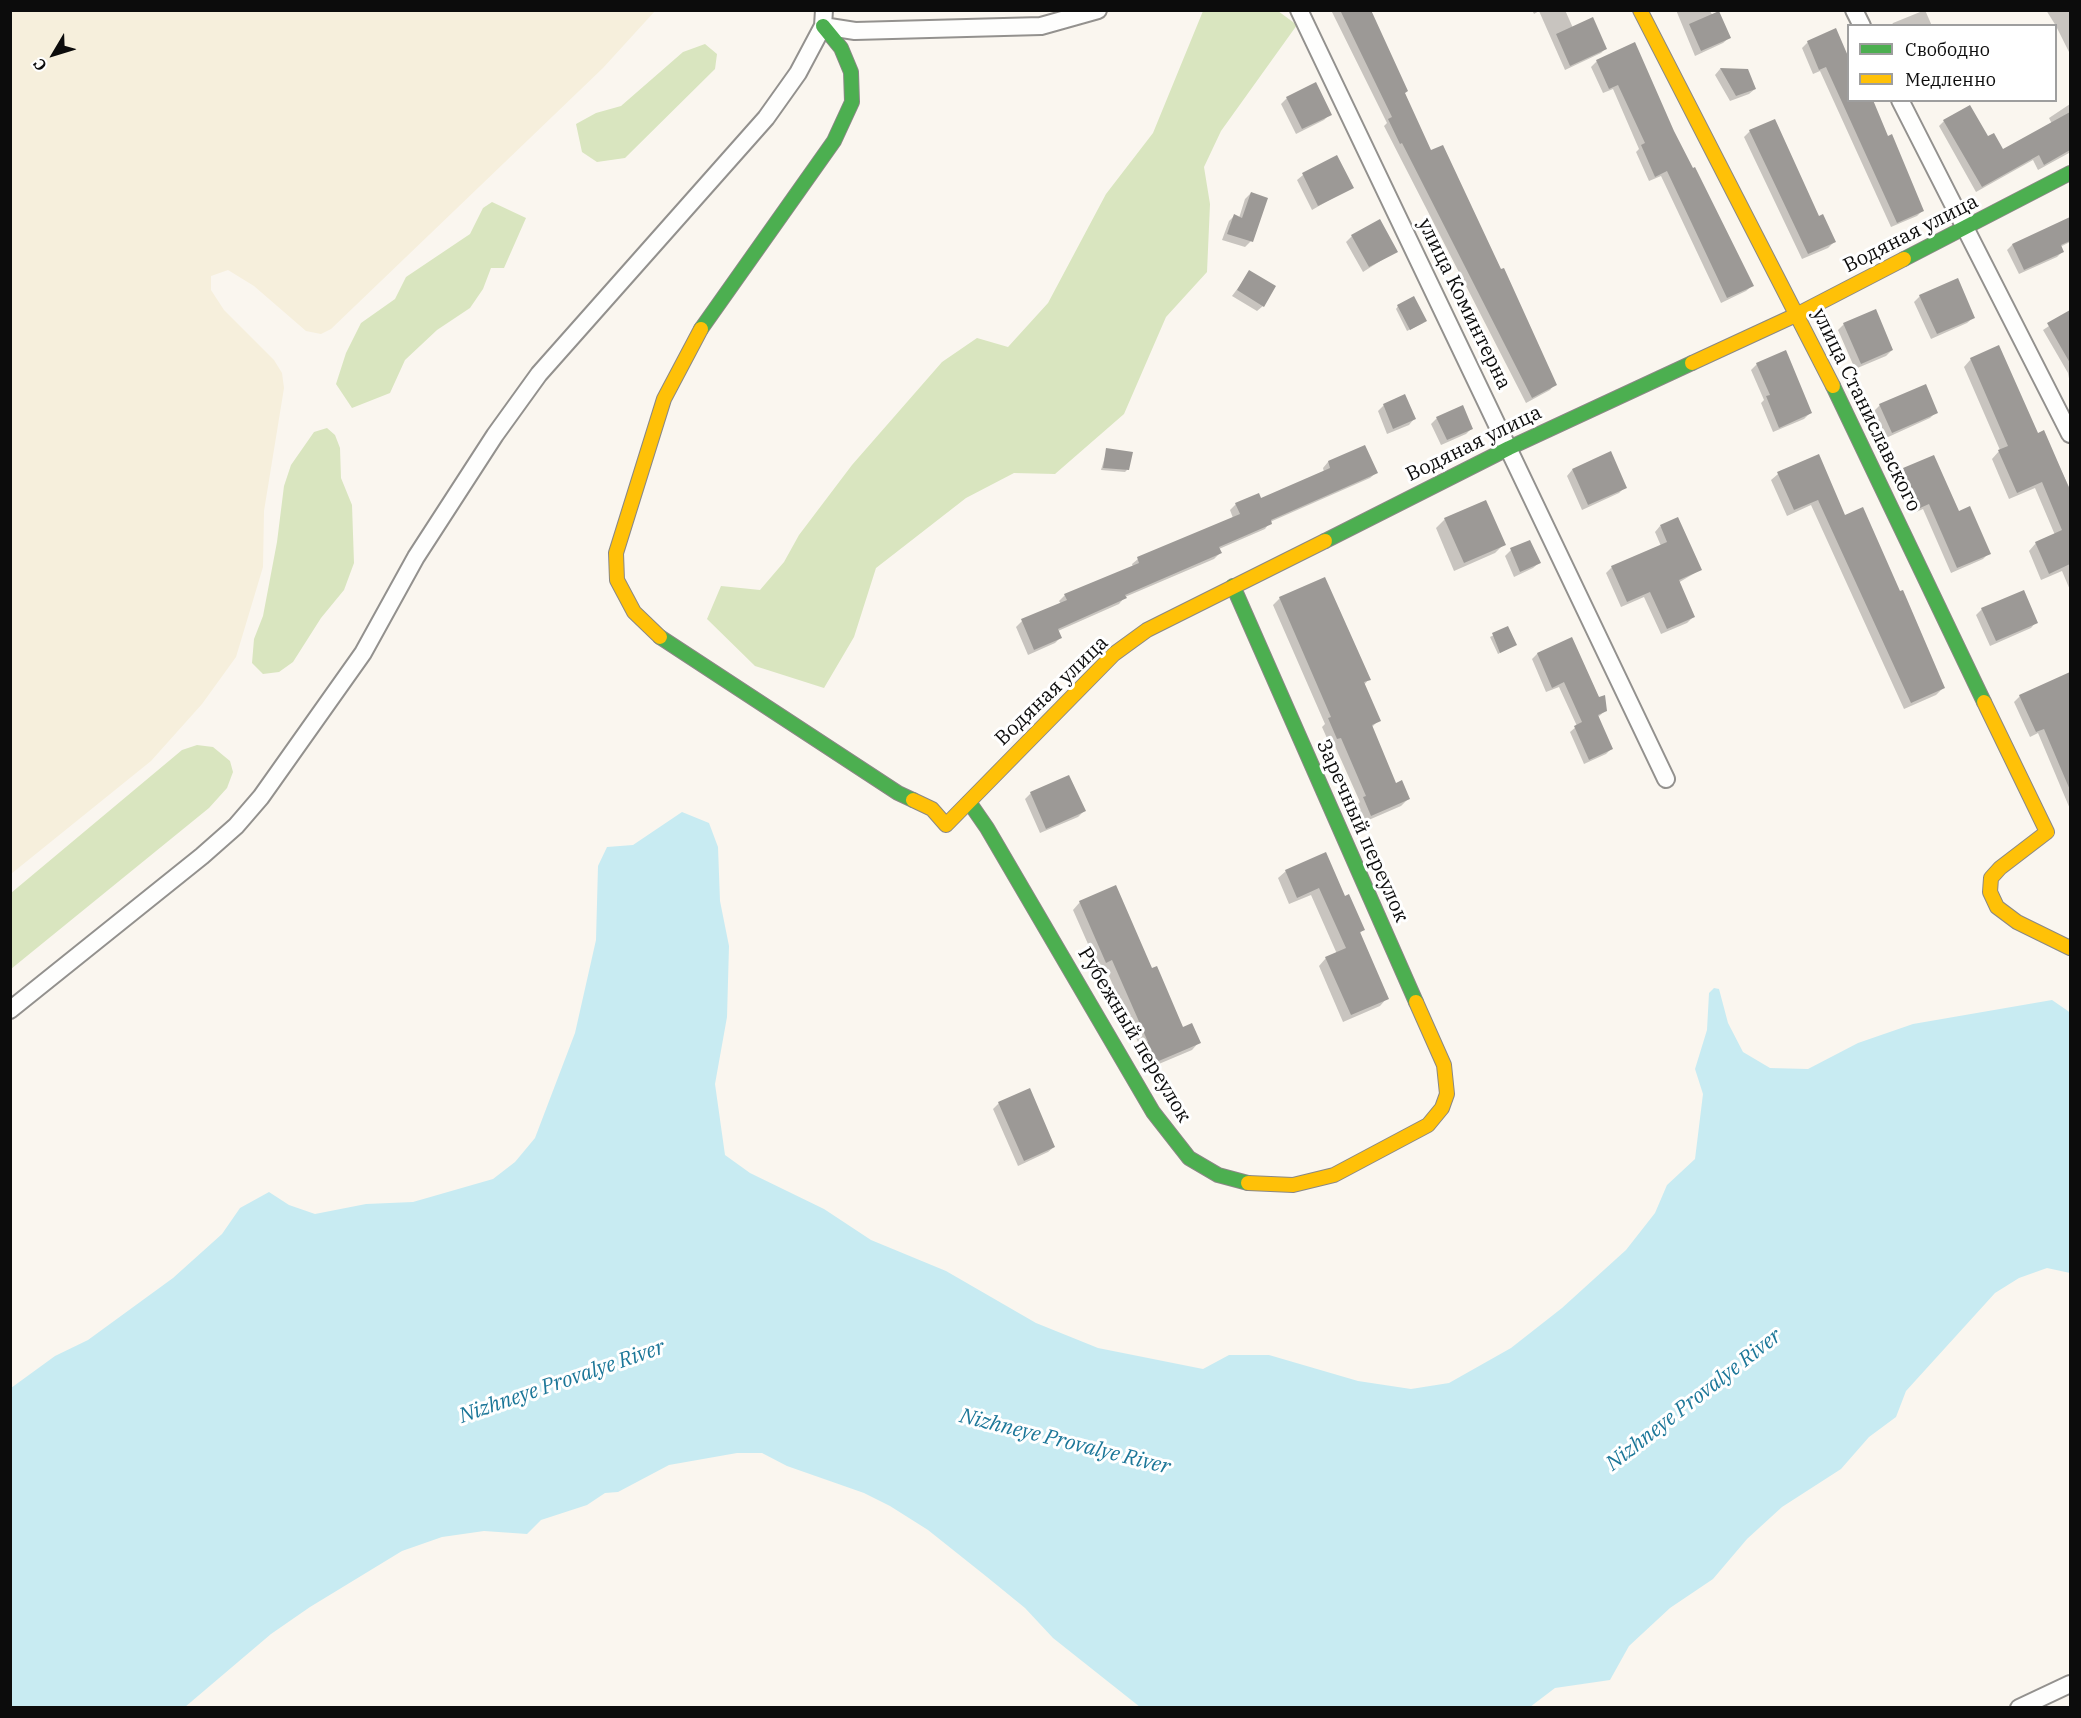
<!DOCTYPE html>
<html>
<head>
<meta charset="utf-8">
<style>
	body { margin:0 }
	#map { position:relative; width:2081px; height:1718px; overflow:hidden; background:#faf6ef; font-family:"IBM Plex Serif",serif }
	canvas { display:block }
	.frame { position:absolute; inset:0; border:12px solid #0c0c0c; pointer-events:none }
	.legend { position:absolute; left:1847px; top:24px; width:210px; height:78px; box-sizing:border-box; background:#fff; border:2px solid #9e9e9e; margin:0; padding:8px 10px; list-style:none; font-size:18px; color:#0c0c0c }
	.legend li { display:flex; align-items:center; gap:12px; height:30px }
	.legend b { width:30px; border:2px solid #9e9e9e }
	.north { position:absolute; left:24px; top:24px; width:60px; height:60px; -webkit-text-stroke:4px #fff; paint-order:stroke; rotate:232deg; font-size:16px; font-weight:700; line-height:24px; text-align:center; color:#0c0c0c }
	.north::after { content:''; display:block; margin:auto; width:21px; height:27px; background:#0c0c0c; clip-path:polygon(50% 0,100% 100%,50% 72%,0 100%) }
</style>
</head>
<body>
<div id="map">
<canvas width="2081" height="1718"></canvas>
<div class="frame"></div>
<ul class="legend">
<li><b style="height:8px;background:#4caf50"></b>Свободно</li>
<li><b style="height:8px;background:#ffc107"></b>Медленно</li>
</ul>
<div class="north">С</div>
</div>
<script>
const ctx = document.querySelector('canvas').getContext('2d');
ctx.lineJoin = 'round';
function fillPath(path, color) { ctx.fillStyle = color; ctx.fill(path, 'evenodd'); }
const shape = rows => new Path2D(rows.map(r => 'M' + r).join(''));
function stroke(path, color, width, dash) { ctx.strokeStyle = color; ctx.lineWidth = width; ctx.lineCap = dash ? 'butt' : 'round'; ctx.setLineDash(dash || []); ctx.stroke(path); }
function write(font, color, halo, rows, align = 'center') {
  ctx.font = font + ' "IBM Plex Serif",serif'; ctx.lineWidth = 6; ctx.setLineDash([]); ctx.textBaseline = 'middle'; ctx.strokeStyle = halo; ctx.fillStyle = color; for (const [text, x, y, turn = 0] of rows) {
    ctx.save(); ctx.translate(x, y); ctx.rotate((+turn || 0) * Math.PI / 180); ctx.textAlign = isNaN(turn) ? turn : align; if (halo) ctx.strokeText(text, 0, 0); ctx.fillText(text, 0, 0); ctx.restore();
  }
}
fillPath(shape([
	[11,10,655,11,603,68,331,329,321,334,306,331,254,286,228,270,211,276,211,290,224,310,274,360,282,373,284,388,264,511,263,567,236,657,202,704,151,761,11,874]
]), '#f6efdc');
fillPath(shape([
	[1203,11,1278,11,1297,25,1221,131,1204,167,1210,204,1207,272,1166,317,1124,414,1055,474,1014,473,966,498,876,568,854,637,824,688,755,666,707,619,721,586,760,590,784,562,799,535,852,465,942,362,977,338,1008,347,1048,303,1106,194,1153,133],
	[705,44,717,54,715,69,625,158,597,162,582,152,576,124,596,113,621,106,683,52],
	[492,202,526,218,504,268,491,268,483,289,470,308,437,330,405,360,390,393,352,408,336,384,346,353,361,323,395,299,406,277,470,234,483,208],
	[327,428,335,435,340,448,341,478,352,505,354,563,344,590,321,618,293,662,279,672,263,674,252,663,254,639,263,616,277,542,284,486,291,465,314,432],
	[197,745,213,747,230,761,233,772,227,788,209,808,11,969,11,893,182,750]
]), '#d9e5bf');
fillPath(shape([
	[682,812,709,823,718,847,720,901,729,946,727,1017,715,1084,725,1155,750,1173,824,1209,871,1240,946,1271,1036,1323,1098,1348,1203,1369,1229,1355,1269,1355,1358,1381,1411,1389,1449,1383,1511,1348,1562,1308,1626,1250,1655,1213,1667,1185,1695,1159,1703,1094,1695,1069,1707,1030,1709,993,1714,988,1719,989,1728,1023,1743,1052,1770,1068,1808,1069,1858,1043,1913,1024,2052,1000,2068,1011,2070,1013,2070,1273,2047,1268,2019,1278,1995,1293,1906,1391,1896,1417,1869,1437,1841,1469,1782,1507,1747,1539,1713,1579,1670,1608,1629,1646,1610,1680,1555,1688,1530,1707,1140,1707,1053,1638,1025,1608,987,1577,928,1530,890,1506,864,1493,787,1466,762,1453,737,1453,669,1465,618,1492,605,1493,587,1505,541,1520,527,1534,484,1531,442,1537,402,1551,310,1607,271,1634,185,1707,11,1707,11,1388,55,1356,88,1340,173,1278,222,1234,240,1208,269,1192,289,1205,315,1214,366,1204,413,1202,493,1179,515,1162,535,1138,575,1033,596,940,598,866,607,847,633,845]
]), '#c8ebf2');
fillPath(shape([
	[1331,10,1369,10,1430,152,1555,384,1550,390,1526,403,1384,126,1387,123],
	[1532,10,1565,10,1573,28,1606,48,1601,53,1565,70,1539,11,1534,14],
	[1676,10,1709,10,1729,38,1723,43,1695,56],
	[1925,10,1932,26,1891,26,1893,23],
	[2046,10,2070,10,2070,54,2056,26],
	[1835,30,1848,60,1848,100,1923,210,1917,216,1891,227,1820,71,1813,74,1802,48,1808,42],
	[1597,61,1672,131,1752,286,1746,291,1721,303,1661,176,1649,181,1636,152,1639,149,1613,89,1603,93,1591,67],
	[1720,69,1747,71,1755,89,1749,94,1730,101,1715,75],
	[1287,98,1330,114,1324,120,1296,134,1281,104],
	[2070,104,2070,156,2069,153,2038,170,2033,160,1976,192,1939,126,1944,121,1988,138,2002,151,2052,124,2049,118],
	[1774,121,1818,218,1834,242,1828,248,1802,259,1744,137,1750,131],
	[1303,175,1352,187,1312,210,1297,180],
	[1251,193,1251,241,1245,247,1222,240,1229,221,1234,216,1239,218,1245,199],
	[2070,219,2070,242,2060,247,2062,252,2057,257,2019,274,2007,250,2012,245],
	[1352,236,1396,251,1363,272,1346,242],
	[1250,272,1263,306,1257,311,1232,296],
	[1920,296,1973,318,1967,323,1931,339,1914,302],
	[1398,306,1423,323,1407,331,1396,309],
	[1875,311,1892,350,1886,356,1855,369,1838,330,1844,324],
	[2070,312,2070,384,2068,373,2043,330],
	[1971,359,2037,435,2043,432,2070,489,2070,590,2062,571,2041,580,2029,551,2036,543,2055,535,2035,488,2009,499,1992,459,2000,450,1964,367],
	[1757,364,1810,413,1804,419,1773,432,1761,403,1764,400,1751,370],
	[1405,396,1414,419,1409,425,1387,434,1378,411,1384,405],
	[1880,405,1936,412,1930,418,1886,438,1874,411],
	[1437,418,1472,428,1466,434,1441,445,1431,424],
	[1107,450,1127,470,1125,472,1101,470],
	[1933,457,1958,513,1989,553,1983,559,1951,573,1923,509,1914,513,1898,475,1903,470],
	[1328,462,1376,473,1370,478,1270,522,1265,529,1219,549,1220,553,1214,559,1125,597,1119,604,1058,631,1060,638,1055,643,1028,655,1016,627,1022,621,1061,604,1059,601,1065,595,1133,567,1132,564,1138,559,1233,518,1230,510,1236,504,1260,500,1324,472,1323,468],
	[1572,470,1625,487,1619,493,1582,510,1567,476],
	[1778,474,1844,517,1943,688,1936,695,1904,709,1811,505,1787,516,1771,480],
	[1445,519,1504,544,1495,553,1454,571,1436,528],
	[1660,526,1700,570,1678,583,1693,617,1687,623,1661,634,1644,597,1621,607,1606,573,1612,567,1661,546,1655,532],
	[1511,550,1539,563,1533,568,1514,577,1505,556],
	[1280,598,1369,679,1364,685,1379,720,1371,728,1395,785,1408,799,1401,806,1364,822,1357,805,1360,802,1334,744,1330,745,1322,727,1325,724,1273,605],
	[1982,609,2036,622,2031,628,1990,646,1976,615],
	[1508,628,1515,645,1498,654,1490,637],
	[1572,639,1605,711,1598,717,1611,749,1606,754,1584,764,1570,732,1577,726,1559,687,1546,692,1532,659,1537,654],
	[2068,675,2070,681,2070,809,2038,733,2030,737,2014,702,2020,696],
	[1031,793,1084,811,1078,817,1040,833,1025,799],
	[1286,871,1344,898,1363,930,1359,934,1387,998,1380,1006,1343,1022,1319,966,1326,958,1337,954,1311,895,1289,904,1278,878],
	[1080,902,1152,970,1182,1028,1199,1042,1192,1050,1147,1069,1139,1051,1141,1049,1105,967,1099,969,1073,910],
	[999,1103,1054,1147,1048,1152,1018,1166,993,1109]
]), '#0003');
fillPath(shape([
	[1340,10,1371,10,1408,91,1405,93,1431,150,1443,145,1501,269,1504,268,1557,385,1532,398,1402,143,1400,144,1388,119,1392,117],
	[1719,11,1731,38,1701,51,1689,24],
	[1593,17,1607,49,1570,66,1556,34],
	[1836,28,1848,56,1848,100,1873,100,1888,136,1892,134,1924,211,1897,223,1826,67,1819,70,1807,41],
	[1635,42,1674,131,1693,168,1695,167,1754,286,1727,298,1667,171,1655,177,1641,145,1645,143,1618,85,1609,89,1596,60],
	[1720,68,1748,69,1756,89,1736,96],
	[1316,82,1332,115,1302,129,1286,97],
	[1970,105,1988,136,1994,133,2003,149,2070,112,2070,150,2044,165,2039,155,1982,187,1943,120],
	[1775,119,1819,216,1823,214,1836,242,1808,254,1749,130],
	[1337,155,1354,188,1318,206,1302,173],
	[1251,192,1268,198,1253,242,1227,234,1234,214,1242,218],
	[2070,217,2070,241,2061,245,2064,252,2024,270,2012,244],
	[1380,219,1398,252,1369,267,1351,235],
	[1249,270,1276,286,1264,307,1237,290],
	[1958,278,1975,318,1937,334,1919,295],
	[1414,296,1427,321,1410,330,1397,305],
	[1876,309,1893,350,1861,364,1843,323],
	[2070,310,2070,363,2047,323],
	[1999,345,2038,433,2044,430,2070,490,2070,564,2049,574,2035,542,2062,530,2042,482,2017,493,1998,450,2008,446,1970,358],
	[1786,350,1812,413,1779,428,1766,396,1770,395,1756,363],
	[1926,384,1938,413,1892,433,1879,404],
	[1405,394,1416,419,1393,429,1383,404],
	[1463,405,1473,429,1447,440,1436,417],
	[1365,445,1378,473,1271,520,1272,524,1219,547,1222,553,1125,595,1127,598,1058,629,1062,638,1034,650,1021,619,1067,600,1064,594,1139,563,1137,557,1240,514,1235,503,1259,493,1261,498,1330,468,1328,461],
	[1106,448,1133,452,1129,470,1103,468],
	[1611,451,1627,488,1588,505,1572,469],
	[1819,454,1845,515,1863,507,1900,591,1903,590,1945,688,1911,703,1818,500,1794,510,1777,472],
	[1934,455,1959,511,1970,506,1991,554,1957,568,1929,504,1920,508,1903,468],
	[1486,500,1506,545,1464,563,1444,518],
	[1678,517,1702,570,1679,580,1695,617,1667,629,1650,592,1627,602,1611,566,1667,542,1660,525],
	[1530,540,1541,563,1520,572,1510,548],
	[1325,577,1371,680,1364,682,1381,721,1372,725,1396,783,1402,780,1410,799,1371,816,1363,797,1366,796,1341,738,1337,739,1328,718,1331,717,1279,597],
	[2024,590,2038,623,1996,641,1981,608],
	[1508,626,1517,645,1500,653,1492,633],
	[1572,637,1599,697,1605,695,1607,711,1598,715,1613,749,1589,760,1574,726,1582,722,1564,682,1552,688,1537,653],
	[2070,672,2070,790,2044,729,2036,732,2019,695],
	[1069,775,1086,811,1046,829,1030,792],
	[1326,852,1345,896,1349,894,1365,930,1360,932,1389,999,1351,1015,1325,957,1346,948,1319,888,1297,898,1285,870],
	[1116,885,1152,968,1157,966,1183,1027,1192,1023,1201,1043,1154,1063,1146,1043,1148,1042,1112,960,1106,963,1079,901],
	[1030,1088,1055,1147,1024,1161,998,1102]
]), '#9c9996');
const street = shape([
	[1299,10,1666,779],
	[1854,10,1862,26],
	[823,26,855,31,1041,26,1098,10],
	[1900,100,2070,434],
	[10,1010,202,856,236,826,261,797,363,653,416,557,495,435,539,374,766,118,798,73,823,26,824,10],
	[2019,1708,2070,1684]
]);
const fast = shape([
	[1904,259,2070,173],
	[701,329,834,141,852,102,851,72,841,48,823,26],
	[1833,386,1984,702],
	[1325,541,1509,448,1692,363],
	[1233,586,1416,1002],
	[660,637,898,793,913,800],
	[969,802,987,828,1153,1112,1189,1158,1218,1175,1248,1183]
]);
const slow = shape([
	[1640,10,1833,386],
	[1692,363,1798,314,1904,259],
	[660,637,634,612,617,580,616,553,664,399,701,329],
	[1984,702,2047,832,2000,868,1991,878,1990,892,1997,907,2017,922,2070,948],
	[913,800,932,809,946,825,1114,654,1147,630,1325,541],
	[1248,1183,1293,1185,1334,1175,1428,1125,1442,1108,1447,1094,1444,1065,1416,1002]
]);
stroke(street, '#93918e', 20);
stroke(fast, '#8a8885', 16);
stroke(slow, '#8a8885', 16);
stroke(street, '#fefefd', 16);
stroke(fast, '#4caf50', 14);
stroke(slow, '#ffc107', 14);
write('20px', '#0c0c0c', '#fff', [
	["Водяная улица",1911,234,-27],
	["улица Коминтерна",1464,304,64],
	["улица Станиславского",1866,410,64],
	["Водяная улица",1474,444,-26],
	["Водяная улица",1052,691,-44],
	["Заречный переулок",1362,831,66],
	["Рубежный переулок",1134,1035,59]
]);
write('italic 21px', '#1b7698', '#fff', [
	["Nizhneye Provalye River",562,1382,-19],
	["Nizhneye Provalye River",1694,1400,-38],
	["Nizhneye Provalye River",1065,1442,14]
]);
</script>
</body>
</html>
